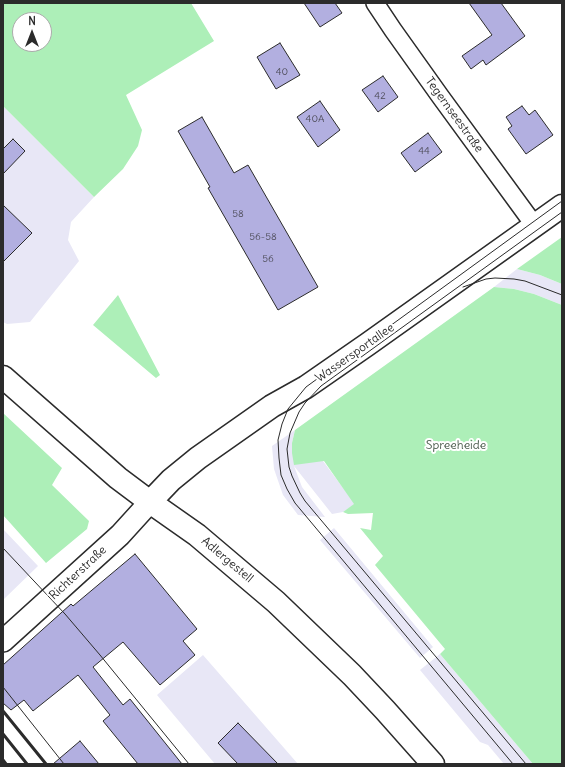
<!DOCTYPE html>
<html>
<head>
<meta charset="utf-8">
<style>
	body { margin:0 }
	#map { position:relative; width:565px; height:767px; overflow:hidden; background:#fff; font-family:Delius,sans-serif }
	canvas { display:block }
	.frame { position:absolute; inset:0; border:4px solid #2b2b2b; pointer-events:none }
	.north { position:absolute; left:12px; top:12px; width:40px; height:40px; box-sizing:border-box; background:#fff; border:1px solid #aaa; border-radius:50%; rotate:0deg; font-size:11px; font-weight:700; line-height:16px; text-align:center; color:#2b2b2b }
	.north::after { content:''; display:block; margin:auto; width:14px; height:18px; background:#2b2b2b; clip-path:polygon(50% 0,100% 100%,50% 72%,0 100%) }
</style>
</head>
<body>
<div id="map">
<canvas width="565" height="767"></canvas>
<div class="frame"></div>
<div class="north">N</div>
</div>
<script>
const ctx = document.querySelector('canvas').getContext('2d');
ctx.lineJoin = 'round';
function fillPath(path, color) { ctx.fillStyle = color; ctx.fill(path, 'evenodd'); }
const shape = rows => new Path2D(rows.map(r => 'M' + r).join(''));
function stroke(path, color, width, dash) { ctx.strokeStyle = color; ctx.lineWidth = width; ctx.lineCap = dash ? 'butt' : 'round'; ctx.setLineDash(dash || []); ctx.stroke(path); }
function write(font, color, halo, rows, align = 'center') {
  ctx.font = font + ' Delius,sans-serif'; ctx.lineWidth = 4; ctx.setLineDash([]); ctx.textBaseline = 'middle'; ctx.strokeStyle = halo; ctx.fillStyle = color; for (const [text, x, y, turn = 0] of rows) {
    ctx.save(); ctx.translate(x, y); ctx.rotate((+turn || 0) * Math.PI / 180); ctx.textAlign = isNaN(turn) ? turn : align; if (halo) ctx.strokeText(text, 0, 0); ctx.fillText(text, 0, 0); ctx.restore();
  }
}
fillPath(shape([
	[3,106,94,197,71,222,68,240,79,261,30,322,7,324,3,322],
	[517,269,540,275,562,284,562,305,534,294,514,289,494,287],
	[295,430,292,443,323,461,355,504,343,512,332,514,294,466,302,487,325,517,298,515,283,495,274,469,272,446],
	[334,528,433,647,420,658,320,540],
	[3,529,38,566,3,600],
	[440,654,533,764,504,764,488,745,480,742,420,670],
	[203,655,298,764,215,764,157,695]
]), '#e8e7f6');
fillPath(shape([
	[3,3,191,3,214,41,126,95,142,130,138,146,123,169,94,197,3,106],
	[20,20,44,20,44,44,20,44],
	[562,237,562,284,540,275,517,269],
	[494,287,514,289,534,294,562,305,562,764,533,764,440,654,445,649,375,565,383,556,360,528,371,530,373,513,348,514,343,512,354,504,324,461,294,465,292,453,292,443,295,430],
	[118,295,160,375,156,378,93,325],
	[3,413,62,468,52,485,89,521,87,529,46,563,3,515]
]), '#adefb8');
const building = shape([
	[304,3,335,3,342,13,320,27,304,3],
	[469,3,501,3,525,36,486,65,483,60,471,69,462,56,492,35,469,3],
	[280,43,300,75,276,89,257,57,280,43],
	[383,76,398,97,378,112,362,90,383,76],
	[320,101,340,130,318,147,297,117,320,101],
	[522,106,529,115,535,110,553,135,526,154,508,129,512,126,506,117,522,106],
	[202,117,234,173,248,165,318,287,278,310,208,188,210,187,178,131,202,117],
	[428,133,442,152,415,172,401,153,428,133],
	[13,139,25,151,3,174,3,149,13,139],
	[3,205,32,233,3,262,3,205],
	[135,554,197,629,183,641,195,655,160,685,123,642,93,667,123,705,130,699,182,764,138,764,103,721,110,715,78,675,33,711,24,700,11,710,3,703,3,665,71,604,73,606,135,554],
	[238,723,278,764,238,764,218,743,238,723],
	[80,741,99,764,53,764,80,741]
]);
fillPath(building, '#b2afe0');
stroke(building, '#2b2b2b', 1);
const minor = shape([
	[375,3,393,30,440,96,535,226]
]);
const tertiary = shape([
	[3,641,120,535,150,502]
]);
const secondary = shape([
	[3,377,118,478,150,502,197,535,276,602,352,675,385,710,433,764],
	[150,502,171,480,198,458,272,406,306,387,368,344,562,206]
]);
stroke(minor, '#2b2b2b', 20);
stroke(tertiary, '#2b2b2b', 24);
stroke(secondary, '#2b2b2b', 25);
stroke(minor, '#fff', 17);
stroke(tertiary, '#fff', 21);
stroke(secondary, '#fff', 22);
stroke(shape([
	[463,287,486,279,495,278,514,279,525,281,562,295],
	[3,548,65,614,100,655,189,764],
	[3,687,64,764],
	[513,764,295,503,287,489,281,475,279,458,278,440,282,424,288,409,306,387,562,201],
	[526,764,305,501,300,493,292,476,289,467,287,449,290,433,299,412,305,403,321,386,562,212]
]), '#2b2b2b', 1);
stroke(shape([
	[3,711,46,764],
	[3,734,27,764],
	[3,760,6,764]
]), '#2b2b2b', 3);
write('10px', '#4d4c58', null, [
	["40",282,72],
	["42",380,96],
	["40A",315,119],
	["44",424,151],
	["58",238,214],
	["56-58",263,237],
	["56",268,259]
]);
write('12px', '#2b2b2b', '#fff', [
	["Tegernseestraße",454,115,54],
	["Wassersportallee",355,353,-35],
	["Adlergestell",227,560,40],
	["Richterstraße",78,573,-43]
]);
write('12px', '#4c5c4e', '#fff', [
	["Spreeheide",456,446]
]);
</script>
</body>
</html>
